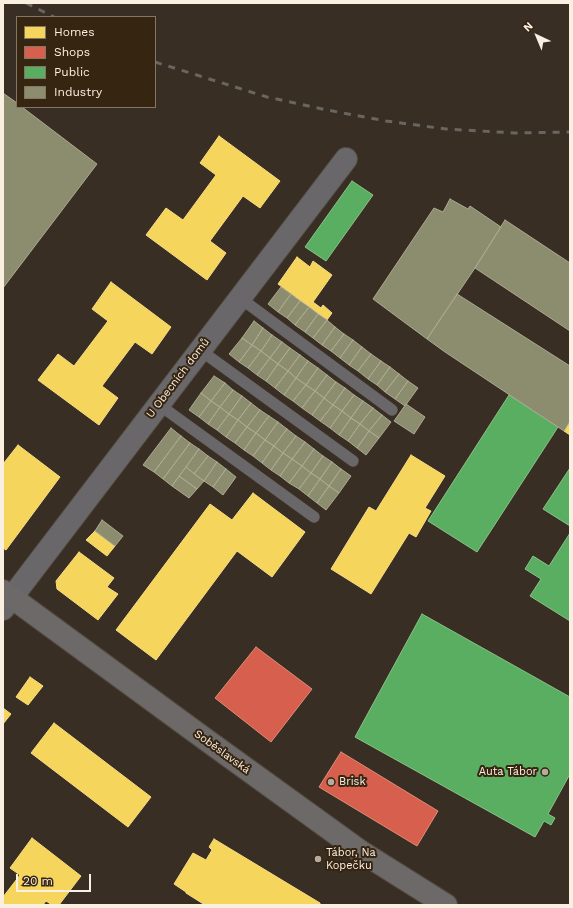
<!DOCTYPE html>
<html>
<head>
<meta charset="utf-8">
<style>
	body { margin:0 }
	#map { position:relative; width:573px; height:908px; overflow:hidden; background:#382e23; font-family:"Work Sans",sans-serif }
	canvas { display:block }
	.frame { position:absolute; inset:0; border:4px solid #fbefe2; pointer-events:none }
	.legend { position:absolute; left:16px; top:16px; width:140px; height:92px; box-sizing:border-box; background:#362510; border:1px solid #857664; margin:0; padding:5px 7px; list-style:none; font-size:12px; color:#fbefe2 }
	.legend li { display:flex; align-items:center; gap:8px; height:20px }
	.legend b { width:20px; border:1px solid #857664 }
	.north { position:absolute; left:517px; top:16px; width:40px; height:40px; -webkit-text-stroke:3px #362510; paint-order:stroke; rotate:316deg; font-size:11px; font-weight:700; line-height:16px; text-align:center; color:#fbefe2 }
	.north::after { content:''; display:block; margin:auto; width:14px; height:18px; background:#fbefe2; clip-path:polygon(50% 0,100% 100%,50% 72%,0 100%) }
	.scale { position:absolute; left:16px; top:874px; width:75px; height:18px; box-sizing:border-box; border:2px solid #fbefe2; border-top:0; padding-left:5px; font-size:12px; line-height:14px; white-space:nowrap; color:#fbefe2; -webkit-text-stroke:3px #362510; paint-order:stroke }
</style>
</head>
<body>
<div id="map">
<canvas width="573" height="908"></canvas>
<div class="frame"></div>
<ul class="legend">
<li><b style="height:11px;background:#f6d55c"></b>Homes</li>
<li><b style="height:11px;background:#d6604d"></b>Shops</li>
<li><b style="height:11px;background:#5aae61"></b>Public</li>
<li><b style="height:11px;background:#8c8c6e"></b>Industry</li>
</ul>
<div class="north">N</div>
<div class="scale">20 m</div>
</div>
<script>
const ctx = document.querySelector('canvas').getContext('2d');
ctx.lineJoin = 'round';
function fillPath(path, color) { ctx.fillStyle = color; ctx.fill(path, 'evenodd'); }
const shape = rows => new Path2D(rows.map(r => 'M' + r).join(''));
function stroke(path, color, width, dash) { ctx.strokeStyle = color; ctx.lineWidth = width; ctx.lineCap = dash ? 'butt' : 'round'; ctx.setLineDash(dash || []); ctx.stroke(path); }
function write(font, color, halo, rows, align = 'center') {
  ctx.font = font + ' "Work Sans",sans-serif'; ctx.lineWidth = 4; ctx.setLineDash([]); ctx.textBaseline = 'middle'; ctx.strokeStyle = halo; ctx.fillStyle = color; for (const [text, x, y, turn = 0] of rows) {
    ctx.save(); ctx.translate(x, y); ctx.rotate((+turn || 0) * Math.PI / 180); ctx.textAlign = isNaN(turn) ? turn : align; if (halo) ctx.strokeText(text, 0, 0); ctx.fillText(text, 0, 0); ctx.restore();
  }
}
const homes = shape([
	[219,136,280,181,260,208,243,196,210,241,226,253,207,280,146,235,166,208,183,220,216,175,200,163,219,136],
	[297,257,310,267,313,261,332,275,313,302,321,308,323,305,332,313,327,320,278,284,297,257],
	[111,282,171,327,152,354,135,342,102,386,118,398,99,425,38,380,58,354,74,366,108,321,92,309,111,282],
	[570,421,570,435,564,431,570,421],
	[18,445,60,477,6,550,3,548,3,464,18,445],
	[411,455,445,476,425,508,431,511,416,537,409,533,371,594,331,569,369,507,376,511,411,455],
	[253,493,305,532,272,577,237,551,156,660,116,630,210,504,232,520,253,493],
	[95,531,115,546,107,556,86,540,95,531],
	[79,552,114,578,107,587,118,594,98,620,57,589,56,581,79,552],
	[30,677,43,686,28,705,16,697,30,677],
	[3,708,11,714,3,724,3,708],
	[54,723,151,797,128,827,31,753,54,723],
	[32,838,81,876,59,905,52,905,46,901,43,905,5,905,3,904,3,897,20,875,10,868,32,838],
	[214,839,320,903,320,905,205,905,186,893,186,892,174,884,193,853,206,860,212,850,209,847,214,839]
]);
fillPath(homes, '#f6d55c');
stroke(homes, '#f8dd84', 1);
const shops = shape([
	[256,647,312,689,271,742,215,698,256,647],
	[341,752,438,811,417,846,319,787,341,752]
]);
fillPath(shops, '#d6604d');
stroke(shops, '#e18b7a', 1);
const public = shape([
	[352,181,373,195,326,261,305,247,352,181],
	[509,395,558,427,477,552,428,521,509,395],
	[570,468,570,526,543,509,570,468],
	[570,533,570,621,530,596,541,579,525,569,533,556,549,566,570,533],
	[422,614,570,697,570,774,548,814,555,818,551,825,544,821,535,837,355,737,422,614]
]);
fillPath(public, '#5aae61');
stroke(public, '#8ac288', 1);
const industry = shape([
	[3,93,17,103,17,107,22,107,97,164,3,288,3,93],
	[450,199,468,209,470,206,501,227,475,268,427,339,373,299,434,208,443,212,450,199],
	[505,220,570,263,570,331,475,268,505,220],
	[281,287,291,294,278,312,268,304,281,287],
	[291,294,300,301,287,318,278,312,291,294],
	[457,294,570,366,570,421,564,431,445,352,427,339,457,294],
	[300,301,309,307,295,325,287,318,300,301],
	[309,307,318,314,305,332,295,325,309,307],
	[318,314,327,320,313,338,305,332,318,314],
	[327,320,335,327,322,345,313,338,327,320],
	[254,321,263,328,252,345,242,338,254,321],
	[335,327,344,334,331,351,322,345,335,327],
	[263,328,272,335,261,351,252,345,263,328],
	[344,334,353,340,340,358,331,351,344,334],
	[272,335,282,342,270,358,261,351,272,335],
	[242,338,252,345,239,362,229,354,242,338],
	[353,340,362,347,349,365,340,358,353,340],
	[282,342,290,348,278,364,270,358,282,342],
	[252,345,261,351,248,368,239,362,252,345],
	[362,347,371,354,358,371,349,365,362,347],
	[290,348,300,355,288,371,278,364,290,348],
	[261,351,270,358,257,375,248,368,261,351],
	[371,354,381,361,368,379,358,371,371,354],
	[300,355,308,361,296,378,288,371,300,355],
	[270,358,278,364,266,381,257,375,270,358],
	[308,361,318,368,306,385,296,378,308,361],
	[381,361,390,367,377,385,368,379,381,361],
	[278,364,288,371,275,388,266,381,278,364],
	[390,367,399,374,385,392,377,385,390,367],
	[318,368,327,375,315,391,306,385,318,368],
	[288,371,296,378,284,395,275,388,288,371],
	[399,374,408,381,395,399,385,392,399,374],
	[327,375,336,382,324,398,315,391,327,375],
	[214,376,225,383,211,401,201,393,214,376],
	[296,378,306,385,293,401,284,395,296,378],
	[408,381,418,388,405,406,395,399,408,381],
	[336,382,345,388,333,405,324,398,336,382],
	[225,383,233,390,220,407,211,401,225,383],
	[306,385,315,391,302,408,293,401,306,385],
	[345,388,354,395,342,411,333,405,345,388],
	[233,390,242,396,229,414,220,407,233,390],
	[315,391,324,398,312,415,302,408,315,391],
	[201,393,211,401,199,417,189,410,201,393],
	[354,395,363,401,351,418,342,411,354,395],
	[242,396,251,403,238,420,229,414,242,396],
	[324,398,333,405,320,421,312,415,324,398],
	[211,401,220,407,208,424,199,417,211,401],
	[363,401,373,408,360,424,351,418,363,401],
	[251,403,260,410,247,427,238,420,251,403],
	[406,404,425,417,414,434,394,421,406,404],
	[333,405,342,411,330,428,320,421,333,405],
	[220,407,229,414,217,430,208,424,220,407],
	[373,408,382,415,369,431,360,424,373,408],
	[260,410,269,416,256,433,247,427,260,410],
	[342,411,351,418,339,435,330,428,342,411],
	[229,414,238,420,226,437,217,430,229,414],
	[382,415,391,422,379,438,369,431,382,415],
	[269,416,278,422,265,440,256,433,269,416],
	[351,418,360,424,348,441,339,435,351,418],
	[238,420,247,427,235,443,226,437,238,420],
	[278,422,287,429,274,446,265,440,278,422],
	[360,424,369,431,357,448,348,441,360,424],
	[247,427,256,433,244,450,235,443,247,427],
	[171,428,181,436,154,472,143,465,171,428],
	[287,429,296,436,283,453,274,446,287,429],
	[369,431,379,438,366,455,357,448,369,431],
	[256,433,265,440,253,456,244,450,256,433],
	[181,436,190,443,163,479,154,472,181,436],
	[296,436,305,442,292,459,283,453,296,436],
	[265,440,274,446,262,463,253,456,265,440],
	[305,442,314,449,302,466,292,459,305,442],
	[190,443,199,449,172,486,163,479,190,443],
	[274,446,283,453,271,470,262,463,274,446],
	[199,449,208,456,194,474,186,467,199,449],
	[314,449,323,456,311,473,302,466,314,449],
	[283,453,292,459,280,476,271,470,283,453],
	[208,456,217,462,204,481,194,474,208,456],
	[323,456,332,462,320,479,311,473,323,456],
	[292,459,302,466,289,483,280,476,292,459],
	[217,462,226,469,213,487,204,481,217,462],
	[332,462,341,469,329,486,320,479,332,462],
	[302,466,311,473,299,489,289,483,302,466],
	[186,467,204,481,197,489,179,476,186,467],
	[226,469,236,477,223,495,213,487,226,469],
	[341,469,351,476,339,493,329,486,341,469],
	[311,473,320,479,308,496,299,489,311,473],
	[179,476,197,489,189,498,172,486,179,476],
	[320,479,329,486,317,503,308,496,320,479],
	[329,486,339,493,326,510,317,503,329,486],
	[102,520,123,536,115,546,95,531,102,520]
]);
fillPath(industry, '#8c8c6e');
stroke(industry, '#adaa91', 1);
const lane = shape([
	[240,298,392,410],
	[200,350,353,461],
	[158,404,314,517]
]);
const street = shape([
	[3,609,346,159]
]);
const secondary = shape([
	[3,591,205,739,360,851,446,905]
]);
stroke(lane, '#52493f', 12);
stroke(street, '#52493f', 24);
stroke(secondary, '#52493f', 24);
stroke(lane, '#696769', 11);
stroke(street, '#696769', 22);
stroke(secondary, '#6d6969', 22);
stroke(shape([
	[26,3,54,17],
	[155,62,267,97,327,110,386,121,446,129,515,133,570,132]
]), '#696562', 3, [7, 7]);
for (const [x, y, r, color] of [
	[545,772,4,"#b7ab9f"],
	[331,782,4,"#b7ab9f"],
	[318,859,4,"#b7ab9f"]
]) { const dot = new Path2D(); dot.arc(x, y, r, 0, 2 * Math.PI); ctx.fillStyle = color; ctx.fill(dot); stroke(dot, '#362510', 1.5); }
write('11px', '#fbefe2', '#362510', [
	["U Obecních domů",178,378,-53],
	["Soběslavská",222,752,36]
]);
write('11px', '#fbefe2', '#362510', [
	["Auta Tábor",537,772,"right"],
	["Brisk",339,782],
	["Tábor, Na",326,853],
	["Kopečku",326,866]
], 'left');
</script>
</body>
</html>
